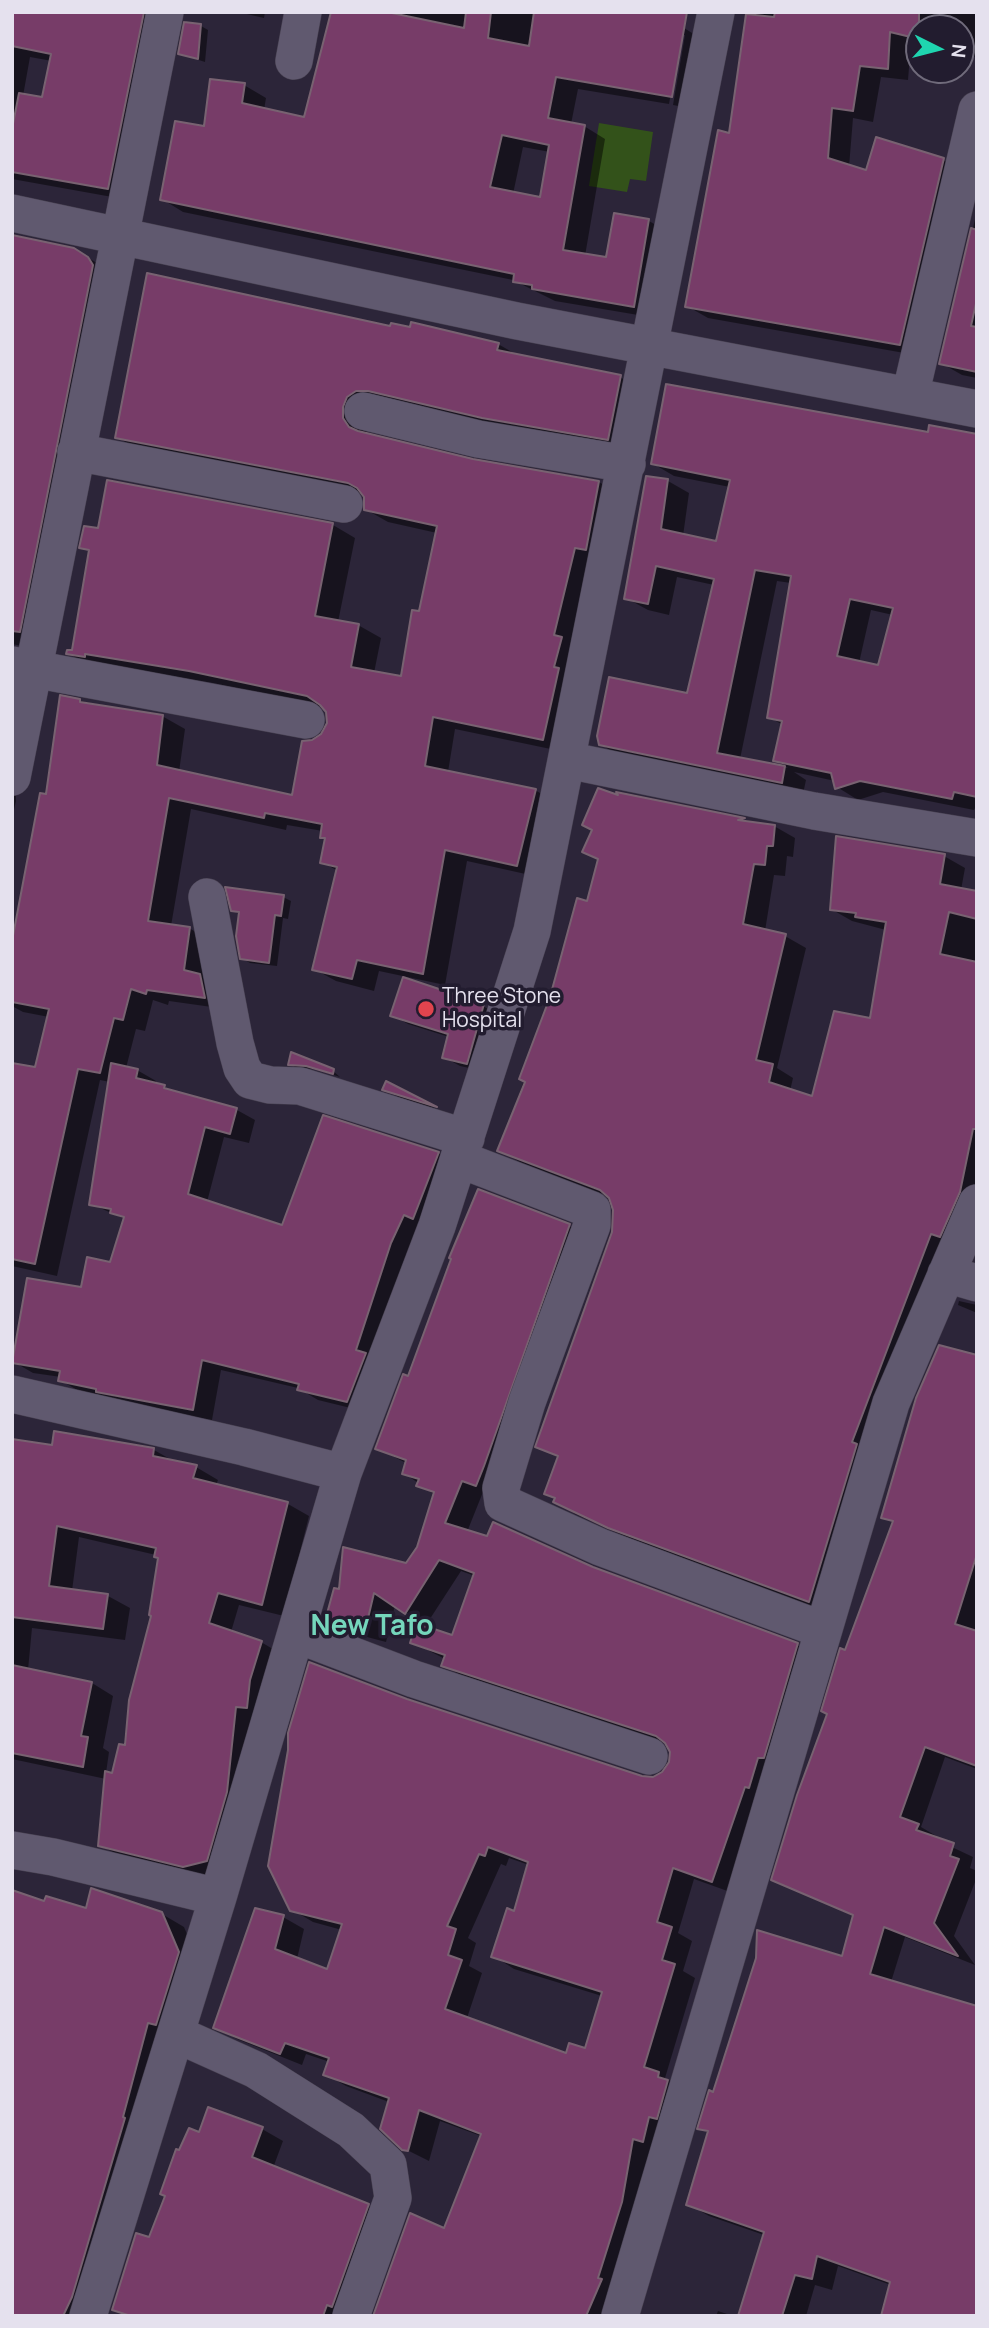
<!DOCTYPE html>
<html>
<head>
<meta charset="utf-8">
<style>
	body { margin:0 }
	#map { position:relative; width:989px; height:2328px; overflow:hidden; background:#2c2539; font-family:Manrope,sans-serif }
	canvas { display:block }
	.frame { position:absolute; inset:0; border:14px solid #e5e1ee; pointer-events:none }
	.north { position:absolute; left:905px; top:14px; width:70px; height:70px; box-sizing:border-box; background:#221c2f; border:2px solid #706b7b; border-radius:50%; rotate:96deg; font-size:19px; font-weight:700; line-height:28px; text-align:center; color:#e5e1ee }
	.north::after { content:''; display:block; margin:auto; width:24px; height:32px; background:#1fd5b0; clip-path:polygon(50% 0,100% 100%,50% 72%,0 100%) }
</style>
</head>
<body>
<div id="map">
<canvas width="989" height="2328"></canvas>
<div class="frame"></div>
<div class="north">N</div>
</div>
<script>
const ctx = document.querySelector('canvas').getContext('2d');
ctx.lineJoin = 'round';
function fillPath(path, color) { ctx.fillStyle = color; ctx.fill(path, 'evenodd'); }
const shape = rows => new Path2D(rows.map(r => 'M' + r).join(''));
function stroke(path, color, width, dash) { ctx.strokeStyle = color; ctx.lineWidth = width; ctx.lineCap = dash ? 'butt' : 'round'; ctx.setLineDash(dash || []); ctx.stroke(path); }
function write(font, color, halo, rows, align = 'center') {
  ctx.font = font + ' Manrope,sans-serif'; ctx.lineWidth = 7; ctx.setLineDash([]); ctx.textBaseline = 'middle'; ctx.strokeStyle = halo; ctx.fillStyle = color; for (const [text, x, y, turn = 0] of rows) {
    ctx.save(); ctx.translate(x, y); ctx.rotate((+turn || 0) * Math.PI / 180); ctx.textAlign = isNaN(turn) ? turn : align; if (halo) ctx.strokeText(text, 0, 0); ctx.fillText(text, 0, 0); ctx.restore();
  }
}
fillPath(shape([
	[599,123,653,132,646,181,630,179,627,192,589,186]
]), '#33521a');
fillPath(shape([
	[12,12,171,12,129,200,12,179],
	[30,57,52,61,43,99,23,96],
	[238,12,265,12,264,18],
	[338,12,558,12,684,28,705,41,694,109,673,105,685,35,681,35,669,104,578,89,571,124,584,126,605,139,585,256,608,259,649,221,670,233,656,318,555,301,513,280,183,212,162,199,205,128,244,85,266,98,264,110,305,119],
	[523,147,550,152,541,199,513,194],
	[753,12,977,12,977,57,961,54,961,28,919,28,919,45,911,43,908,80,881,77,873,122,853,118,849,167,867,173,943,160,964,172,921,356,708,318,687,306,730,135],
	[201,26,208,30,205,62,180,54],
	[977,211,977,378,962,375,941,363],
	[12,238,73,249,97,263,41,650,12,644],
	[392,328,498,344,519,356,620,377,642,390,630,451,364,420,367,435,473,461,599,482,621,495,565,752,455,729,448,772,535,790,557,803,539,877,467,861,445,985,379,971,374,991,336,981,314,969,338,871,322,862,327,840,322,837,323,831,287,825,286,830,191,809,171,926,189,928,211,941,226,1009,169,1001,168,1005,153,1000,145,1031,136,1029,126,1068,137,1070,156,1081,155,1084,176,1093,237,1110,255,1120,249,1143,224,1137,207,1202,283,1227,438,1153,457,1164,367,1412,318,1400,298,1388,221,1370,212,1420,116,1402,79,1391,60,1380,61,1377,33,1373,14,1362,83,1289,111,1264,125,1219,91,1204,110,1082,100,1080,57,1276,12,1266,12,1069,37,1069,49,1017,23,1012,12,1006,12,949,47,796,80,701,162,716,185,729,179,772,294,797,313,742,323,735,328,723,324,707,213,683,107,665,90,666,68,653,74,652,91,552,81,547,100,530,109,482,333,525,355,538,338,622,358,625,381,638,374,673,403,678,437,533,388,522,365,509,364,494,139,450,117,437],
	[929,434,977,435,977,804,974,810,883,792,858,800,837,787,835,781,794,772,806,780,803,794,622,757,600,744,688,695,714,585,677,577,669,615,648,610,626,598,668,481,689,493,683,536,717,543,730,487,674,476,652,463],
	[777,581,791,583,769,717,783,725,775,760,788,768,740,759],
	[871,610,893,615,879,667,859,663],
	[12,696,16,801,12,818],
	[619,794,774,826,795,838,793,857,787,856,785,876,774,875,765,931,785,936,806,948,777,1068,793,1078,790,1091,813,1098,871,1020,886,930,852,921,831,909,944,856,965,868,961,890,977,893,977,1211,830,1613,631,1539,575,1514,546,1493,559,1458,538,1446,613,1233,615,1210,610,1197,520,1162,499,1150,588,903,600,860,584,851,621,798],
	[283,897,291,901,288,919,283,918,277,966,250,963,242,958,240,915,233,910],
	[483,1006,498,1015,483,1071,460,1066,444,1057,449,1037,408,1024,392,1015],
	[292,1054,333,1071,340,1077,315,1069,297,1068,290,1064],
	[387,1083,440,1111,400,1098,384,1089],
	[569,1226,590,1238,497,1497,483,1492,467,1532,592,1568,797,1645,818,1657,733,1893,694,1879,678,1933,692,1941,683,1971,695,1978,665,2078,680,2086,613,2316,375,2316,445,2230,481,2136,440,2121,429,2161,403,2148,389,2102,346,2086,325,2074,330,2062,306,2054,302,2065,237,2039,216,2027,283,1917,304,1929,297,1959,328,1971,342,1930,313,1922,291,1909,407,1701,642,1778,653,1778,664,1773,671,1762,668,1744,464,1677,443,1665,445,1659,412,1642,453,1637,475,1576,461,1571,426,1625,395,1605,386,1642,348,1632,327,1620,340,1592,407,1565,418,1548,435,1495,404,1473,406,1463,377,1448,409,1378],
	[509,1858,529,1865,515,1913,494,1956,514,1969,602,1996,586,2050,568,2055,467,2018,482,1973,469,1966,476,1943,468,1938,501,1864,506,1866],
	[959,1301,977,1305,977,1313,958,1305],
	[977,1357,977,1769,945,1757,921,1827,938,1837,937,1840,973,1857,970,1868,977,1871,977,1877,954,1936,975,1965,905,1937,891,1982,891,2285,838,2266,832,2290,815,2285,806,2316,739,2316,764,2235,709,2216,688,2204,709,2133,700,2128,714,2094,843,1958,855,1917,773,1879,846,1652,894,1523,884,1517],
	[56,1433,154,1450,177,1463,196,1467,218,1480,216,1485,288,1504,309,1516,284,1616,239,1605,231,1632,261,1642,283,1655,206,1878,122,1857,100,1845,106,1779,12,1759,12,1440,54,1447],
	[79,1537,156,1555,160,1559,153,1615,126,1747,114,1775,106,1773,109,1752,103,1748,113,1696,92,1683,28,1670,32,1628,125,1640,130,1608,108,1596,72,1591],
	[46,1903,87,1910,162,1914,184,1927,200,1965,91,2316,12,2316],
	[262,2129,283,2141,273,2168,368,2206,389,2218,348,2316,126,2316,114,2309,150,2239,180,2152,200,2134],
	[718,2311,733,2316,716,2316]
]), '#0007');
const building = shape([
	[12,12,144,12,108,189,12,172,12,129,19,93,42,97,51,54,12,46,12,12],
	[331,12,387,12,464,28,466,12,491,12,488,38,529,46,534,12,687,12,672,97,556,77,548,118,585,125,563,250,606,257,614,213,649,219,634,307,532,289,532,285,513,282,514,274,160,200,175,121,204,126,210,79,245,83,242,103,304,117,331,12],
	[502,135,549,145,540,197,490,187,502,135],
	[775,12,919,12,919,39,890,32,888,69,860,66,853,111,832,108,828,158,866,170,876,137,944,158,900,345,685,307,718,130,729,133,746,14,774,17,775,12],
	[184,22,201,24,198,59,178,54,184,22],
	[971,228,977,230,977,299,971,326,977,327,977,372,939,364,971,228],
	[12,235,74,248,88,257,93,265,20,632,12,631,12,235],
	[147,273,390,326,391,323,410,327,411,322,499,343,497,350,621,375,608,440,482,418,368,391,356,391,347,397,343,407,343,418,349,427,358,431,473,459,599,481,586,550,575,548,554,635,562,637,554,667,559,668,543,740,433,717,425,766,536,789,517,866,445,850,423,974,357,960,352,979,312,970,337,867,320,863,325,838,320,838,322,824,265,813,264,818,169,798,148,921,190,927,184,970,200,974,205,998,147,990,146,994,131,989,123,1020,114,1018,100,1073,78,1069,35,1264,12,1259,12,1063,35,1067,49,1009,12,1002,12,941,40,793,46,794,60,695,80,699,80,702,163,715,157,765,292,795,302,741,312,740,321,734,327,723,326,712,320,705,307,696,189,671,85,654,85,657,66,654,67,650,72,650,89,550,79,548,84,526,98,528,107,480,333,523,315,616,359,624,351,667,401,676,412,610,419,611,437,526,364,510,364,497,357,488,348,483,115,438,147,273],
	[666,384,928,432,929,425,977,434,977,797,954,792,952,799,860,781,835,789,831,773,773,761,782,721,767,718,791,576,755,570,717,753,785,766,782,783,599,745,597,736,609,677,687,693,714,579,656,566,648,604,624,599,646,476,668,479,661,529,716,541,730,480,651,464,666,384],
	[850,599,893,608,878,665,837,656,850,599],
	[598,788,618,795,616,792,745,818,738,820,775,825,773,846,767,846,765,865,754,864,743,924,786,934,756,1060,773,1064,769,1082,812,1096,834,1011,870,1018,886,922,855,917,856,913,830,910,836,836,945,854,940,884,977,891,977,919,949,912,940,954,977,962,977,1129,973,1129,960,1192,940,1237,931,1234,852,1442,857,1444,809,1602,608,1528,553,1502,555,1498,544,1494,558,1456,535,1447,612,1232,613,1210,609,1198,600,1190,497,1151,525,1082,519,1079,550,997,577,898,587,901,598,859,582,852,592,830,582,825,598,788],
	[225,887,284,895,281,916,275,915,269,963,240,959,236,936,239,912,231,911,225,887],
	[403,977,484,1004,467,1064,442,1058,448,1034,390,1016,403,977],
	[291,1052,334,1069,333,1074,306,1066,288,1065,291,1052],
	[111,1063,138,1069,136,1078,165,1085,164,1088,237,1108,230,1134,205,1127,188,1194,282,1225,323,1115,439,1152,413,1219,404,1215,391,1243,356,1350,366,1353,347,1402,297,1390,299,1384,202,1360,193,1410,96,1392,96,1389,58,1381,60,1371,12,1363,27,1278,81,1287,87,1257,110,1262,124,1217,110,1213,111,1209,89,1205,111,1063],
	[386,1081,437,1107,382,1090,386,1081],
	[478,1189,570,1224,484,1466,476,1486,462,1481,445,1523,487,1536,493,1522,593,1567,798,1643,764,1758,758,1758,749,1788,745,1787,712,1882,673,1868,657,1922,672,1927,662,1960,675,1964,644,2067,659,2072,658,2077,668,2080,657,2119,649,2117,643,2142,633,2139,622,2202,598,2278,602,2279,586,2316,373,2316,410,2213,444,2228,481,2134,419,2110,408,2151,402,2150,380,2129,389,2098,323,2075,329,2058,285,2043,280,2054,213,2028,255,1908,284,1915,275,1949,327,1969,342,1924,290,1911,268,1866,288,1750,288,1733,309,1662,407,1699,642,1776,653,1777,662,1772,669,1762,670,1752,665,1743,656,1736,441,1666,445,1655,410,1643,416,1623,452,1635,474,1573,439,1560,405,1614,374,1593,365,1631,325,1621,334,1588,339,1589,343,1547,406,1563,417,1547,434,1492,416,1486,419,1479,402,1474,406,1460,375,1449,403,1374,408,1376,451,1259,449,1258,478,1189],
	[488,1847,528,1862,514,1911,507,1908,491,1957,602,1992,585,2048,569,2043,566,2053,445,2009,462,1960,448,1955,456,1929,447,1926,479,1854,485,1856,488,1847],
	[939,1345,977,1355,977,1554,955,1624,977,1631,977,1766,925,1747,900,1817,919,1824,916,1830,954,1843,950,1856,959,1859,934,1923,958,1956,884,1927,870,1974,977,2006,977,2316,881,2316,890,2282,817,2256,812,2279,795,2275,782,2316,738,2316,764,2232,686,2205,708,2131,697,2129,709,2090,713,2092,756,1958,757,1930,842,1956,853,1915,771,1880,797,1795,827,1714,821,1711,840,1648,845,1650,893,1521,881,1518,916,1398,939,1345],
	[54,1431,154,1448,153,1456,197,1465,193,1478,288,1502,262,1605,218,1593,209,1623,262,1641,250,1680,247,1708,236,1707,227,1792,207,1861,183,1867,98,1846,105,1771,112,1773,119,1744,125,1745,129,1700,151,1616,149,1615,158,1558,154,1557,156,1548,57,1526,49,1586,108,1594,103,1629,12,1617,12,1439,52,1445,54,1431],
	[12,1665,92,1682,81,1736,88,1737,83,1767,12,1753,12,1665],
	[91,1888,162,1912,179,1952,156,2025,148,2023,123,2117,125,2118,72,2297,63,2316,12,2316,12,1890,44,1901,46,1896,86,1908,91,1888],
	[208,2107,263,2127,252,2157,369,2204,332,2307,327,2305,323,2316,131,2316,112,2310,136,2233,149,2237,165,2196,160,2194,176,2149,179,2150,189,2128,199,2132,208,2107]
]);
fillPath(building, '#773c68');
stroke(building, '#786271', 2);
const minor = shape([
	[294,61,303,12],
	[12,213,517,321,977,409],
	[910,396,977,110],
	[363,411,478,439,627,464],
	[76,452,344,504],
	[12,665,306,720],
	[567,760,814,811,977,838],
	[12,777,165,12],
	[207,897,235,1043,242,1068,250,1080,270,1085,300,1086,466,1138],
	[459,1159,592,1210,592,1225,527,1402,501,1488,503,1503,600,1547,823,1630],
	[946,1274,977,1283],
	[12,1394,244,1447,343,1473],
	[296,1634,414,1679,649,1756],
	[12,1850,53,1857,218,1897],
	[176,2034,256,2070,351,2130,388,2165,393,2198,351,2316],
	[88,2316,218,1897,343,1473,437,1226,532,931,716,12],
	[620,2316,891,1403,977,1203]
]);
stroke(minor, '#474151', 38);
stroke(minor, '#60596f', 37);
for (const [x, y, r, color] of [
	[426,1009,9,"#e0444e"]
]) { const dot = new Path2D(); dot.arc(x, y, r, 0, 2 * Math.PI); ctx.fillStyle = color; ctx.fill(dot); stroke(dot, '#221c2f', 2.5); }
write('21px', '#e5e1ee', '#221c2f', [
	["Three Stone",442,997],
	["Hospital",442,1021]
], 'left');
write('bold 28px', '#75d6bc', '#221c2f', [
	["New Tafo",372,1627]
]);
</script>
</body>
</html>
